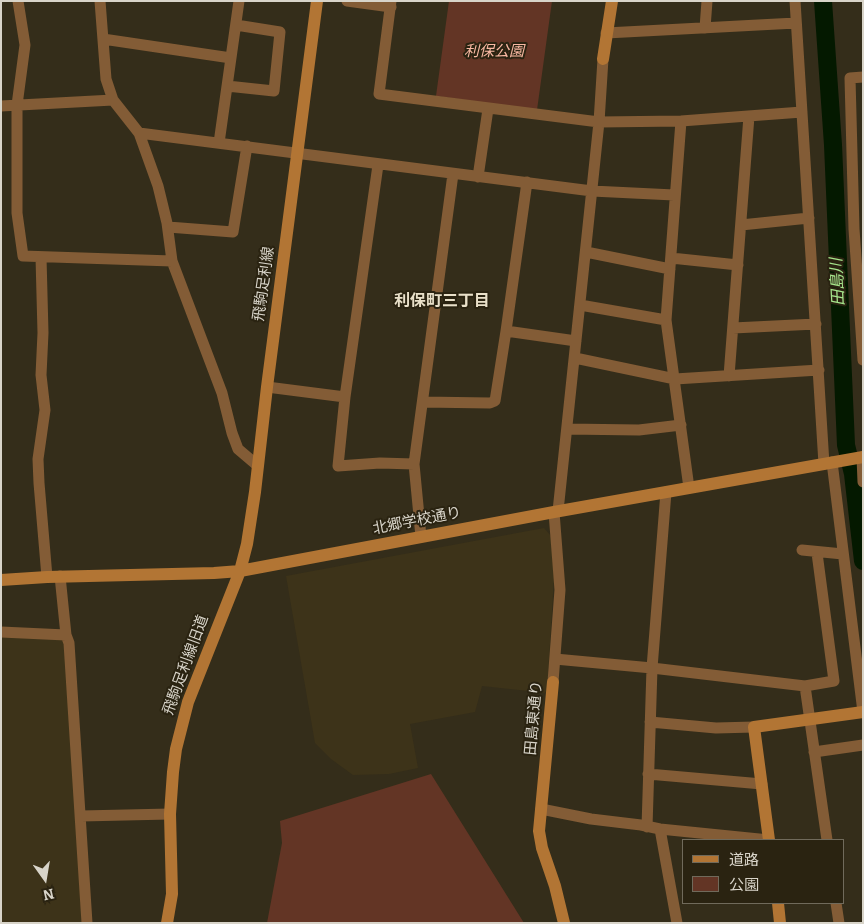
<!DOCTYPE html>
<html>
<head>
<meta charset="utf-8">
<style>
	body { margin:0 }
	#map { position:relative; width:864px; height:924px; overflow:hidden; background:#342d1a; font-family:Bitter,"Noto Sans JP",serif }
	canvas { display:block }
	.frame { position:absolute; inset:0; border:2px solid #d8d4c9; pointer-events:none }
	.legend { position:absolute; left:682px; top:839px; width:162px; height:65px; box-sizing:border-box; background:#2a2311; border:1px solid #706a5b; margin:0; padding:6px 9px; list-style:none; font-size:15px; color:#d8d4c9 }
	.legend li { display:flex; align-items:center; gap:10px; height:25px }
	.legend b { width:25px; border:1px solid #706a5b }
	.north { position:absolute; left:20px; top:854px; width:50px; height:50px; -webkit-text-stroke:4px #2a2311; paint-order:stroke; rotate:167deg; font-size:14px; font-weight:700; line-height:20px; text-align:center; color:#d8d4c9 }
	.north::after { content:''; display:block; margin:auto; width:18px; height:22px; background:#d8d4c9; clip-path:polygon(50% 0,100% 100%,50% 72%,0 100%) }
</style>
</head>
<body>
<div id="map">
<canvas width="864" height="924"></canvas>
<div class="frame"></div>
<ul class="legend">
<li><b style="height:6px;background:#b27534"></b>道路</li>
<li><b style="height:14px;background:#633525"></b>公園</li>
</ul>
<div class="north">N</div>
</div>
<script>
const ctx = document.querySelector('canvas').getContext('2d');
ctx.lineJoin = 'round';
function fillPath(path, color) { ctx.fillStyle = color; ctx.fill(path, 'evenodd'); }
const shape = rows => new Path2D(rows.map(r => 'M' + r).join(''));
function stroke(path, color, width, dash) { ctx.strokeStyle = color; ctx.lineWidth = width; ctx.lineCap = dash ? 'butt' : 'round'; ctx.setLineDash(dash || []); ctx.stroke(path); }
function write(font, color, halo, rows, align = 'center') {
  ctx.font = font + ' Bitter,"Noto Sans JP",serif'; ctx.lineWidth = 4; ctx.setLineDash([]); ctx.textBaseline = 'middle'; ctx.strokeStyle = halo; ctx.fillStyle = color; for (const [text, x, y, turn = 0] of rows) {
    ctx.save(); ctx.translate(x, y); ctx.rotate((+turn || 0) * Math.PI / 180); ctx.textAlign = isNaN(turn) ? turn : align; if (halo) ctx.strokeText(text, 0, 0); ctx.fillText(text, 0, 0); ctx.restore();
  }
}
fillPath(shape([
	[544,528,551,536,554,578,547,693,482,686,475,712,410,724,418,768,389,774,353,775,331,759,315,743,286,576],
	[1,635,61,639,66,643,82,923,1,923]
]), '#3d3319');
fillPath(shape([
	[449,1,552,1,537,110,436,96],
	[431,774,524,923,267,923,282,843,280,821]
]), '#633525');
stroke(shape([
	[823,1,833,145,846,445,853,474,863,561]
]), '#041900', 18);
stroke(shape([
	[18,1,25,45,17,105,17,213,23,256,172,261],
	[100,1,106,79,113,100,139,133,158,186,167,223,172,261,222,393,232,433,238,449,258,466],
	[347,1,391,7],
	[391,1,379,94,599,122,681,121,802,112],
	[795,1,824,464],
	[705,28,707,1],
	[606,33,796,23],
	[103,39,231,58],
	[863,77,850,78,854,229,863,360],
	[227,86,274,91,280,32,236,25],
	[1,106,113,100],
	[681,121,666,320,689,488],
	[139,133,592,191,674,195],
	[219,143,239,1],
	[378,165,345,397,338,466,380,463,414,464],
	[478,177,488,109],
	[741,225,809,218],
	[168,227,233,232,247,146],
	[586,252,670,269],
	[41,257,43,333,41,375,45,410,38,459,39,483,47,577],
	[671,258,738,265],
	[580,305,666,320],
	[733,328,816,324],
	[506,331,576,341],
	[575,358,675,379,819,370],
	[729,376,749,116],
	[267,387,345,397],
	[423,402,490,403,495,401,506,331,527,182],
	[567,429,639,430,681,425],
	[862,457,863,482],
	[832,462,863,712],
	[558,511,599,122,603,59],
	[421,537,414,464,453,174],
	[802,550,843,554],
	[60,576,66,635,69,643,87,923],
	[1,632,66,635],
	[555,659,652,668,805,686,834,681,817,553],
	[553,682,560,590,554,512],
	[805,686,827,840],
	[650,722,716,728,754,727],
	[814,752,863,745],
	[648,774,762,784],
	[541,809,591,819,641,825,660,829,769,840],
	[81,816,170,814],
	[647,827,652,668,666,492],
	[660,829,677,923],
	[836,903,839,923]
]), '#835c36', 11);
stroke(shape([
	[603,59,612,1],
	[1,580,47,577,214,573,240,571,554,512,863,457],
	[553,682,539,831,542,848,555,886,564,923],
	[769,840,754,727,863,712],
	[778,903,780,923],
	[167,923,172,894,170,814,173,772,176,749,188,702,240,571,247,544,255,492,267,387,317,1]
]), '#b27534', 12);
write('italic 15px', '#f9b9a3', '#2a2311', [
	["利保公園",494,52]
]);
write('15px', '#d8d4c9', '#2a2311', [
	["飛駒足利線",264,284,-82],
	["北郷学校通り",417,521,-11],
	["飛駒足利線旧道",186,665,-70],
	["田島東通り",534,718,-85]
]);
write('italic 16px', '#a6e58c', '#2a2311', [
	["田島川",838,282,-93]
]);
write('bold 16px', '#e9e0c9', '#2a2311', [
	["利保町三丁目",442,302]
]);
</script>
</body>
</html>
